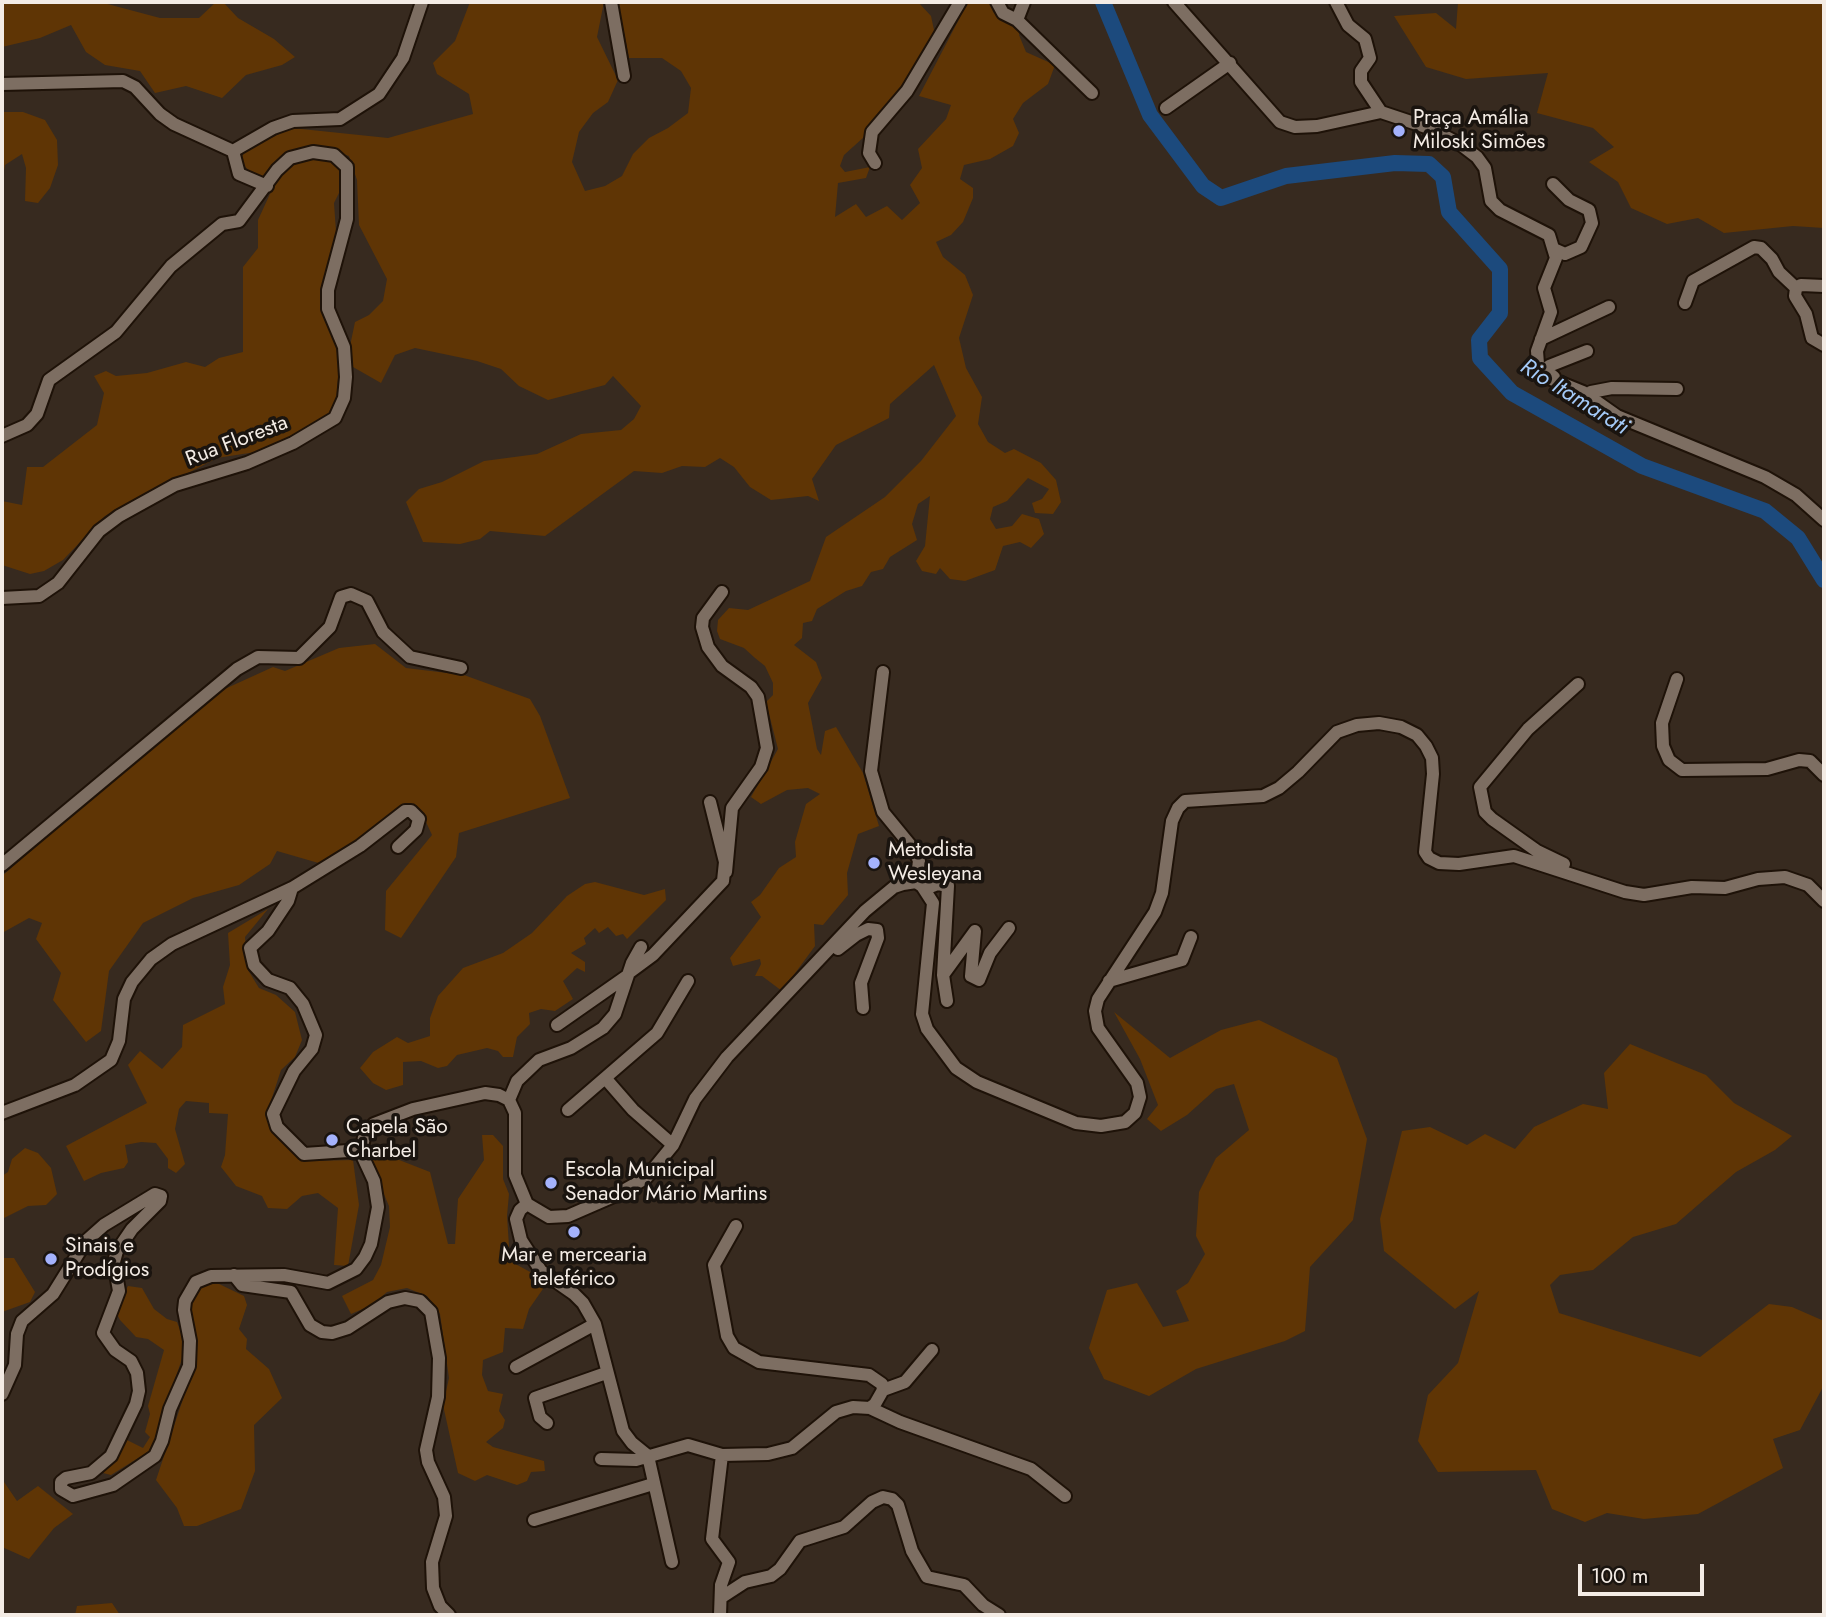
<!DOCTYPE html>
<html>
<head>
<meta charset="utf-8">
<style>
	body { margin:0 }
	#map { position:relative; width:1826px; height:1617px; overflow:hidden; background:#372a1f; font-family:Jost,sans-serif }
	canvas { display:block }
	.frame { position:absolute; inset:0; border:4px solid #f4ece5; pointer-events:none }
	.scale { position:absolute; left:1578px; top:1564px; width:126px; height:32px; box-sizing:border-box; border:4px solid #f4ece5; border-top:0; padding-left:9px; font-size:21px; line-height:24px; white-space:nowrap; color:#f4ece5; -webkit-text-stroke:5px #1a140f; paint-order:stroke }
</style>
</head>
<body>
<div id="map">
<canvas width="1826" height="1617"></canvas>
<div class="frame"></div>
<div class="scale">100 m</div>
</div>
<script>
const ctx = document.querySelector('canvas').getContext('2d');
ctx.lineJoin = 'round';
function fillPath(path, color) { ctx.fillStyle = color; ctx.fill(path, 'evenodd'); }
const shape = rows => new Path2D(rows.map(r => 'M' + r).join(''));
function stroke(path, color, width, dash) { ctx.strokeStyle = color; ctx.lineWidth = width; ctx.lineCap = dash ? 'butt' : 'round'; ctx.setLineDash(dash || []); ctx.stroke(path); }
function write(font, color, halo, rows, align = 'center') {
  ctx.font = font + ' Jost,sans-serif'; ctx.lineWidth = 7; ctx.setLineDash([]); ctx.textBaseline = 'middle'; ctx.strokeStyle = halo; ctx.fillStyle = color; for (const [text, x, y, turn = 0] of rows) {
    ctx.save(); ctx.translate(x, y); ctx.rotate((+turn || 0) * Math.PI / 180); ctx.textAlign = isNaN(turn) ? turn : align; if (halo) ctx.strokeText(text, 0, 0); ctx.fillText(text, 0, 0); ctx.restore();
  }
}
fillPath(shape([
	[2,2,100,2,160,18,199,18,216,2,223,2,238,18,274,39,295,57,282,65,246,75,222,98,186,86,155,93,140,71,105,65,86,52,71,25,40,38,2,47],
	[470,2,604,2,597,37,618,80,608,102,593,113,579,132,572,162,585,191,605,186,622,176,633,154,649,138,668,128,688,113,691,88,681,71,662,58,629,58,618,2,918,2,931,16,934,30,923,58,864,137,844,155,840,166,845,172,870,167,866,178,838,183,835,217,856,204,866,217,887,206,902,220,920,203,910,185,922,168,918,149,946,119,951,105,919,96,968,2,992,2,993,12,1021,29,1019,35,1026,52,1055,65,1048,84,1023,103,1013,119,1019,133,1013,146,990,159,964,165,960,179,973,188,973,198,963,222,951,235,936,242,943,257,965,275,973,295,959,338,966,368,982,397,978,424,988,442,1005,453,1014,449,1041,463,1056,480,1061,502,1053,514,1035,513,1032,503,1042,499,1049,489,1028,478,1007,501,993,507,990,519,996,529,1012,526,1022,514,1039,519,1044,534,1031,548,1020,542,1003,546,995,570,965,581,950,579,940,568,936,574,922,571,916,561,925,546,930,496,918,504,912,524,917,540,890,557,883,569,871,572,862,586,846,591,817,609,812,621,803,623,802,638,794,645,816,662,822,678,808,703,817,749,821,755,825,731,836,727,863,773,879,826,858,834,847,873,848,895,823,925,814,924,815,946,782,991,762,976,755,976,761,964,760,959,733,966,730,958,761,917,751,902,760,895,779,868,796,857,795,842,806,804,820,794,808,788,787,790,761,804,751,797,778,749,766,702,773,695,773,683,765,666,755,658,744,648,720,639,717,631,718,620,729,608,748,610,810,581,826,537,885,497,921,461,956,416,934,365,890,404,889,418,836,445,812,479,819,501,808,496,771,500,750,487,734,467,720,458,705,467,682,466,662,473,634,471,545,536,490,531,480,539,460,544,423,542,406,502,419,489,442,482,484,461,537,454,581,434,621,430,634,419,641,406,613,376,605,385,548,400,519,386,501,369,477,361,415,348,395,355,381,383,353,367,350,346,355,322,369,315,383,301,387,279,359,225,357,180,349,156,321,147,289,155,267,178,256,177,240,162,245,150,292,128,388,138,473,114,469,94,437,74,433,63,455,41],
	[1458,2,1824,2,1824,228,1793,226,1724,233,1698,218,1667,224,1631,208,1618,182,1589,162,1614,147,1593,128,1537,113,1548,73,1466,79,1426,67,1394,16,1436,13,1456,29],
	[2,112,23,112,45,120,57,140,58,165,50,188,38,203,25,201,26,168,22,154,5,165,2,182],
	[313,158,332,161,342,170,344,183,334,203,337,246,327,271,321,302,334,331,339,367,336,403,326,420,262,451,217,458,105,516,63,560,44,571,30,574,2,565,2,501,22,505,27,467,43,467,97,425,104,393,94,376,106,371,116,376,147,373,186,362,205,367,219,358,243,352,243,267,258,248,258,220,275,183,290,166],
	[375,644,406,668,464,675,530,699,540,716,570,798,459,833,456,857,401,938,385,930,386,891,432,835,420,809,411,804,322,864,277,851,270,864,239,885,193,898,143,923,109,971,101,1031,86,1042,53,1000,61,973,36,939,42,923,29,918,2,933,2,876,205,698,273,667,285,671,339,648],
	[595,882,644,895,665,889,666,900,627,939,623,934,616,936,608,927,599,933,595,928,584,938,586,944,571,953,585,962,585,972,577,968,563,981,573,999,555,1011,541,1009,529,1013,530,1024,517,1037,513,1057,503,1057,498,1051,487,1048,457,1055,447,1066,438,1068,421,1061,403,1062,403,1085,386,1090,373,1083,360,1068,373,1052,397,1037,408,1043,430,1036,430,1018,438,996,463,968,503,953,532,933,567,896,585,884],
	[268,909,245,937,248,970,259,988,276,995,295,1012,302,1040,295,1057,281,1070,266,1116,293,1152,314,1161,353,1160,359,1205,348,1266,334,1265,338,1208,318,1193,302,1196,287,1209,268,1208,262,1196,236,1186,221,1167,225,1155,228,1114,209,1113,209,1103,186,1101,179,1109,175,1129,185,1164,176,1173,168,1168,168,1159,156,1143,141,1142,125,1145,128,1162,124,1168,101,1173,84,1181,66,1146,147,1103,128,1065,140,1051,162,1069,182,1047,183,1025,225,1004,223,987,230,965,228,933],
	[1114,1012,1170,1058,1221,1030,1259,1020,1337,1058,1367,1139,1353,1220,1310,1267,1305,1331,1285,1341,1196,1369,1149,1396,1104,1379,1089,1348,1107,1290,1137,1283,1163,1327,1189,1321,1176,1291,1188,1283,1205,1254,1196,1236,1199,1192,1216,1158,1249,1130,1234,1084,1216,1089,1187,1115,1161,1131,1147,1119,1158,1105,1140,1059],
	[1630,1044,1706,1075,1734,1103,1792,1136,1775,1150,1736,1172,1676,1224,1633,1237,1593,1270,1560,1275,1550,1285,1559,1313,1700,1357,1769,1304,1792,1307,1824,1321,1824,1385,1800,1430,1773,1439,1783,1468,1698,1514,1644,1519,1607,1513,1585,1522,1552,1509,1536,1470,1438,1472,1418,1441,1428,1395,1458,1363,1479,1291,1455,1309,1384,1251,1380,1219,1402,1131,1430,1127,1467,1145,1485,1134,1515,1149,1534,1127,1583,1104,1608,1109,1604,1073],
	[482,1135,493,1135,503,1146,503,1179,509,1194,507,1216,510,1261,532,1273,545,1286,529,1309,523,1329,505,1328,503,1352,483,1360,482,1375,488,1391,503,1394,499,1411,505,1420,503,1428,486,1442,493,1447,544,1461,545,1471,531,1472,527,1481,517,1485,487,1475,475,1481,458,1473,443,1405,449,1378,440,1314,427,1296,407,1288,387,1292,372,1305,351,1314,342,1296,373,1280,381,1265,390,1227,389,1206,368,1157,371,1149,430,1172,448,1244,455,1244,458,1199,484,1160],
	[25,1148,38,1153,51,1168,57,1194,46,1205,28,1206,2,1219,2,1176,8,1172,12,1159],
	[2,1258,14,1258,35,1292,30,1302,2,1312],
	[215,1282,244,1296,247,1305,239,1329,247,1339,246,1349,269,1369,282,1398,254,1425,255,1471,241,1509,197,1526,184,1526,177,1508,156,1480,194,1366,188,1303,198,1288],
	[128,1286,142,1288,154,1309,167,1319,177,1322,186,1347,151,1450,111,1475,103,1473,106,1466,127,1440,143,1448,150,1437,145,1432,150,1414,148,1406,164,1350,148,1339,136,1337,120,1320,115,1310],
	[2,1479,17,1501,38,1486,73,1514,54,1528,29,1559,2,1547],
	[112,1603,120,1615,75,1615,77,1606]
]), '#5f3505');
stroke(shape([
	[1103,2,1150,115,1203,186,1221,198,1286,176,1395,163,1429,164,1443,177,1449,212,1500,269,1500,313,1479,340,1480,358,1512,393,1642,466,1765,511,1798,538,1824,580]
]), '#1c4a7d', 16);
const minor = shape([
	[611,2,624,76],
	[997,2,1003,13,1017,20],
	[1024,2,1017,20,1092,93],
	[1174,2,1280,122,1295,127,1317,126,1381,112],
	[1336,2,1348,25,1365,39,1370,58,1361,71,1361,82,1381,112],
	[2,84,123,81,135,87,160,114,174,124,233,151],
	[1166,108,1230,63],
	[1381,112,1429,128,1460,144,1477,157,1485,168,1491,201,1500,210,1549,235,1556,258,1544,288,1551,312,1537,351,1538,364,1546,377,1583,392,1617,416,1765,477,1796,495,1824,520],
	[233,151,273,128,293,121,340,119,379,94,403,58,422,2],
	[233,151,239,174,267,186],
	[875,163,869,153,872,132,907,91,960,2],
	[1553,184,1569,200,1589,210,1592,223,1581,247,1565,254,1556,250],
	[1824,286,1801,285,1796,288,1795,296,1806,314,1812,338,1824,345],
	[1685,303,1693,281,1754,247,1761,248,1772,259,1779,272,1796,288],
	[1541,339,1609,307],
	[1554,377,1548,372,1549,366,1587,351],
	[1591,392,1612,388,1677,389],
	[2,436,27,425,37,414,49,380,116,332,171,266,222,224,239,221,277,170,290,158,313,152,334,155,347,167,347,219,328,290,328,309,344,347,346,377,344,398,335,418,293,443,247,463,175,485,119,516,99,531,58,583,39,596,2,598],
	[722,592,703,618,702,627,708,647,722,666,751,687,758,697,767,748,761,767,732,808,726,872],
	[883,672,871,771,883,812,915,851,919,861,916,882],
	[1677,679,1662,723,1663,746,1669,760,1682,770,1767,769,1799,760,1810,761,1824,775],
	[1564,864,1537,851,1492,819,1485,812,1480,787,1528,729,1578,684],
	[2,865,237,669,258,657,299,658,330,627,341,597,351,594,367,601,383,632,410,657,461,668],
	[292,888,288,901,268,931,250,948,254,965,268,980,290,988,303,1004,316,1035,312,1049,294,1071,273,1114,277,1127,304,1154,348,1151,361,1153],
	[925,889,938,884,948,886,943,975,947,1001],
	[838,949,856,935,868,929,877,930,878,938,861,983,863,1008],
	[630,972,653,955,723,881,725,862,710,802],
	[943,975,975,931,971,976,979,980,990,953,1009,928],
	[1109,981,1182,960,1191,937],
	[557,1025,627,976],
	[606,1079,633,1110,673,1145],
	[509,1100,517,1081,539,1060,571,1048,603,1028,615,1014,632,963,641,947],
	[568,1110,657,1033,688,981],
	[2,1113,75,1085,111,1060,119,1041,124,999,132,982,151,959,172,944,292,888,360,846,405,811,411,811,419,819,416,830,398,847],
	[527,1204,520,1210,516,1219,521,1240,541,1271,574,1294,583,1303,595,1324,623,1431,632,1443,648,1456,672,1562],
	[234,1275,242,1285,291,1292,310,1325,322,1332,332,1333,348,1328,388,1302,405,1298,420,1301,431,1312,439,1358,438,1397,426,1450,428,1462,444,1497,446,1516,432,1562,433,1588,440,1606,449,1615],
	[516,1367,595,1324],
	[883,1390,905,1382,932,1350],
	[2,1394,15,1365,17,1334,22,1321,53,1294,86,1241,104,1225,155,1194,161,1196,160,1201,132,1229,117,1251,114,1262,119,1291,103,1333,115,1350,131,1361,137,1373,139,1391,136,1404,111,1456,91,1473,66,1478,61,1482,61,1489,73,1496,113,1485,155,1456,162,1441,170,1409,189,1366,190,1341,184,1310,185,1301,196,1282,211,1276,284,1275,328,1283,356,1269,365,1257,371,1244,378,1207,374,1181,361,1153,364,1137,374,1124,413,1109,485,1093,499,1095,509,1100,515,1113,515,1175,527,1204,549,1217,568,1216,614,1196,646,1178,673,1145,695,1099,727,1057,865,911,894,887,903,884,916,882,922,886,933,903,922,1014,927,1029,956,1068,977,1082,1076,1123,1101,1126,1125,1122,1135,1113,1140,1097,1137,1083,1098,1028,1095,1011,1098,999,1155,912,1162,893,1172,821,1178,808,1185,801,1263,796,1279,788,1298,772,1337,732,1357,725,1379,723,1401,727,1417,735,1426,746,1432,758,1433,774,1425,852,1429,858,1439,863,1459,864,1514,856,1625,892,1644,895,1692,887,1725,888,1758,879,1785,877,1808,885,1824,901],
	[870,1408,900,1422,1031,1469,1065,1496],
	[547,1423,540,1417,535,1398,606,1373],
	[601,1459,636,1460,688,1445,722,1455,768,1454,792,1448,836,1412,853,1407,870,1408,875,1404,883,1390,882,1384,869,1375,759,1362,734,1348,727,1336,714,1265,736,1226],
	[534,1520,653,1484],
	[722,1597,745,1582,771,1576,780,1569,800,1541,844,1527,872,1502,883,1497,892,1499,898,1505,912,1551,927,1577,964,1585,983,1605,999,1615],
	[720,1615,721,1585,729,1562,712,1539,722,1455]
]);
stroke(minor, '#1e1208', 16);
stroke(minor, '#7d6e62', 12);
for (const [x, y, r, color] of [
	[1399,131,7,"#a4b2fc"],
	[874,863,7,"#a4b2fc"],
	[332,1140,7,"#a4b2fc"],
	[551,1183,7,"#a4b2fc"],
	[574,1232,7,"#a4b2fc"],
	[51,1259,7,"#a4b2fc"]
]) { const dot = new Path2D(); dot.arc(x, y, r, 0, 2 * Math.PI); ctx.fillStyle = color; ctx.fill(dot); stroke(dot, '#1a140f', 2.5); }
write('21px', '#f4ece5', '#1a140f', [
	["Praça Amália",1413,119],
	["Miloski Simões",1413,143],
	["Metodista",888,851],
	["Wesleyana",888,875],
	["Capela São",346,1128],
	["Charbel",346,1152],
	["Escola Municipal",565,1171],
	["Senador Mário Martins",565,1195],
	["Sinais e",65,1247],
	["Prodígios",65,1271],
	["Mar e mercearia",574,1256,"center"],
	["teleférico",574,1280,"center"]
], 'left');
write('21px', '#f4ece5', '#1a140f', [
	["Rua Floresta",237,442,-21]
]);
write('italic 23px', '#a4caf8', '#1a140f', [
	["Rio Itamarati",1574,398,32]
]);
</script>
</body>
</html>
